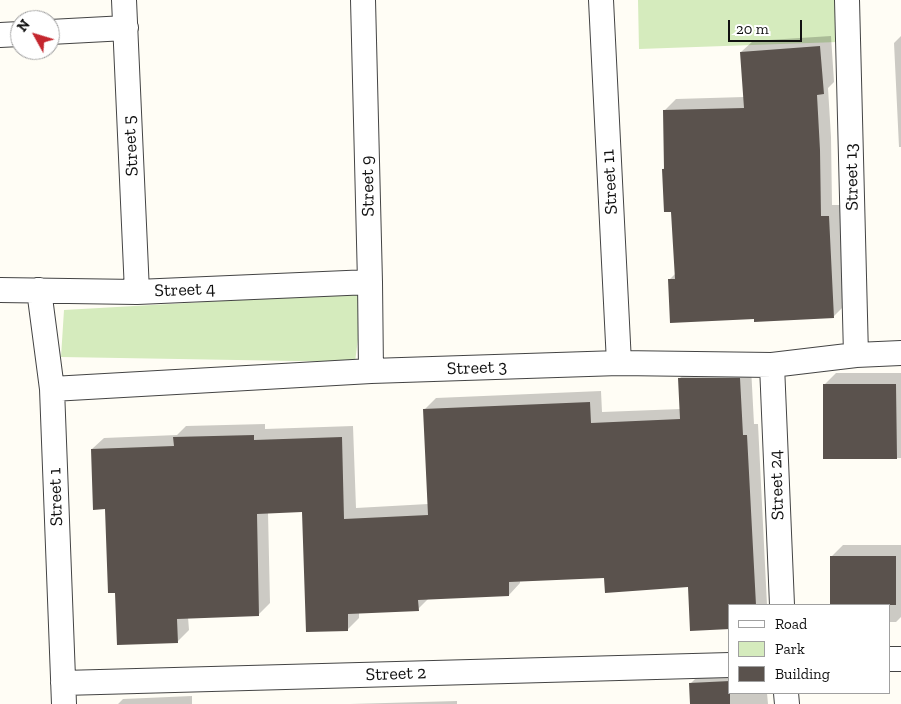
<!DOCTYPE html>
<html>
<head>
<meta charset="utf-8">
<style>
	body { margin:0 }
	#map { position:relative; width:901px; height:704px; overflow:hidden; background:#fffdf5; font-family:"Zilla Slab",serif }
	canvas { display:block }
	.legend { position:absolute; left:728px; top:604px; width:162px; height:90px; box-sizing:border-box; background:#fff; border:1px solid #a0a0a0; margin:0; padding:6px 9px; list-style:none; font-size:15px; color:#111 }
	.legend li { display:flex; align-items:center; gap:10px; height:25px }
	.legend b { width:25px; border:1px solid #a0a0a0 }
	.north { position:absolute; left:10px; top:10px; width:50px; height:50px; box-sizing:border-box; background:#fff; border:1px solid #a0a0a0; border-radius:50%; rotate:309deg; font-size:14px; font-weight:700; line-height:20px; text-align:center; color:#111 }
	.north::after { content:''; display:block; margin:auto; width:18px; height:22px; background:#c4262e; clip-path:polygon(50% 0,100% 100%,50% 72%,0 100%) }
	.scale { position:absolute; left:728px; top:20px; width:74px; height:22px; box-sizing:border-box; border:2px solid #111; border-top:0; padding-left:6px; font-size:15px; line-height:18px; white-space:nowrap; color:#111; -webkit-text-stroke:4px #fff; paint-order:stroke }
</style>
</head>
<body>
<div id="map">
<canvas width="901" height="704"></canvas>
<ul class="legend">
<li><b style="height:6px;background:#fff"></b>Road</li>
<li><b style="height:14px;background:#d5ebbd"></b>Park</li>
<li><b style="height:14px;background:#5a524d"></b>Building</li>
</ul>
<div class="north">N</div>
<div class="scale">20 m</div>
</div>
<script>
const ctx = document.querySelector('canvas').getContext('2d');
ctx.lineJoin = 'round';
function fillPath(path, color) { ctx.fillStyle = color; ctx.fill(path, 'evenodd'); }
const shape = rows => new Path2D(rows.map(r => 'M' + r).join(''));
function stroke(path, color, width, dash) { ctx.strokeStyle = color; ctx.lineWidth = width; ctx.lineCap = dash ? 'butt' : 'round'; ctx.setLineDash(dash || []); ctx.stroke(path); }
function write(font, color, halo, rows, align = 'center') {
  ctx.font = font + ' "Zilla Slab",serif'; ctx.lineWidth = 5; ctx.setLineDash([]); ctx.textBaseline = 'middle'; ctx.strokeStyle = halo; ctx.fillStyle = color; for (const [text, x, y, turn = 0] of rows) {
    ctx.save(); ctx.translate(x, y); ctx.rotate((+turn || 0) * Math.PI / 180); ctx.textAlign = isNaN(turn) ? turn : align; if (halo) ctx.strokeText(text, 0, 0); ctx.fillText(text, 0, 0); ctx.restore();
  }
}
fillPath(shape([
	[638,0,837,0,838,42,639,49],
	[364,293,355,362,61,357,64,310]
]), '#d5ebbd');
fillPath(shape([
	[831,36,834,82,828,88,831,137,832,205,840,205,845,305,834,316,755,317,669,280,676,273,673,211,663,169,666,167,664,111,676,99,744,97,741,52,753,41],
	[901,36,901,147,899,147,894,43],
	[691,367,751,367,754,424,758,424,767,605,730,605,689,586,606,577,520,581,520,583,509,595,429,598,418,609,359,612,359,618,348,629,303,511,268,512,270,603,259,614,188,617,189,630,177,642,116,592,107,508,92,449,104,438,177,435,186,426,265,424,265,429,353,426,356,508,428,504,424,410,436,398,601,391,602,412,681,409,680,378],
	[836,373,901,373,901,458,825,458,824,385],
	[843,545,901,545,901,617,896,622,890,622,890,605,832,605,831,557],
	[730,671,730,693,767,693,768,704,691,704,691,683,702,672],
	[192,696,192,704,118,704,123,699],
	[457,701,457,704,350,704]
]), '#0003');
fillPath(shape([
	[820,46,824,94,817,95,820,150,821,216,829,216,834,318,754,322,754,319,670,323,668,279,675,279,671,212,664,212,662,169,664,169,663,110,744,108,740,52],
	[678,378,740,378,743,435,747,435,756,605,730,605,730,629,690,631,688,587,605,593,604,578,509,582,509,596,418,600,419,611,348,614,348,631,306,632,302,512,257,514,259,616,177,619,178,643,117,645,115,593,108,593,105,509,93,510,91,449,174,446,173,437,254,435,254,440,342,437,344,519,428,515,423,409,590,402,591,423,680,419],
	[823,384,896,384,897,459,823,459],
	[830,556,896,556,896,605,830,605],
	[730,681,730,704,690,704,689,683]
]), '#5a524d');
const street = shape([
	[124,0,137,292],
	[363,0,370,282,371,371],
	[601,0,619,363],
	[847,0,856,355],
	[50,32,126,28],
	[0,35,20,34],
	[0,290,137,292,370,282],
	[39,290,52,389,64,704],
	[772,365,782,605],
	[52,389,371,371,619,363,772,365,856,355,901,353],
	[890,659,901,659],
	[63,683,730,665],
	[786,693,787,704]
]);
stroke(street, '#444', 26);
stroke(street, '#fff', 24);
write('18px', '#111', '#fff', [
	["Street 5",131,146,-93],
	["Street 13",852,177,-91],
	["Street 11",610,182,-93],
	["Street 9",368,186,-91],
	["Street 4",185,290,-2],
	["Street 3",477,368,-2],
	["Street 24",777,485,-92],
	["Street 1",56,497,-92],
	["Street 2",396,674,-2]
]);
</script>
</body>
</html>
